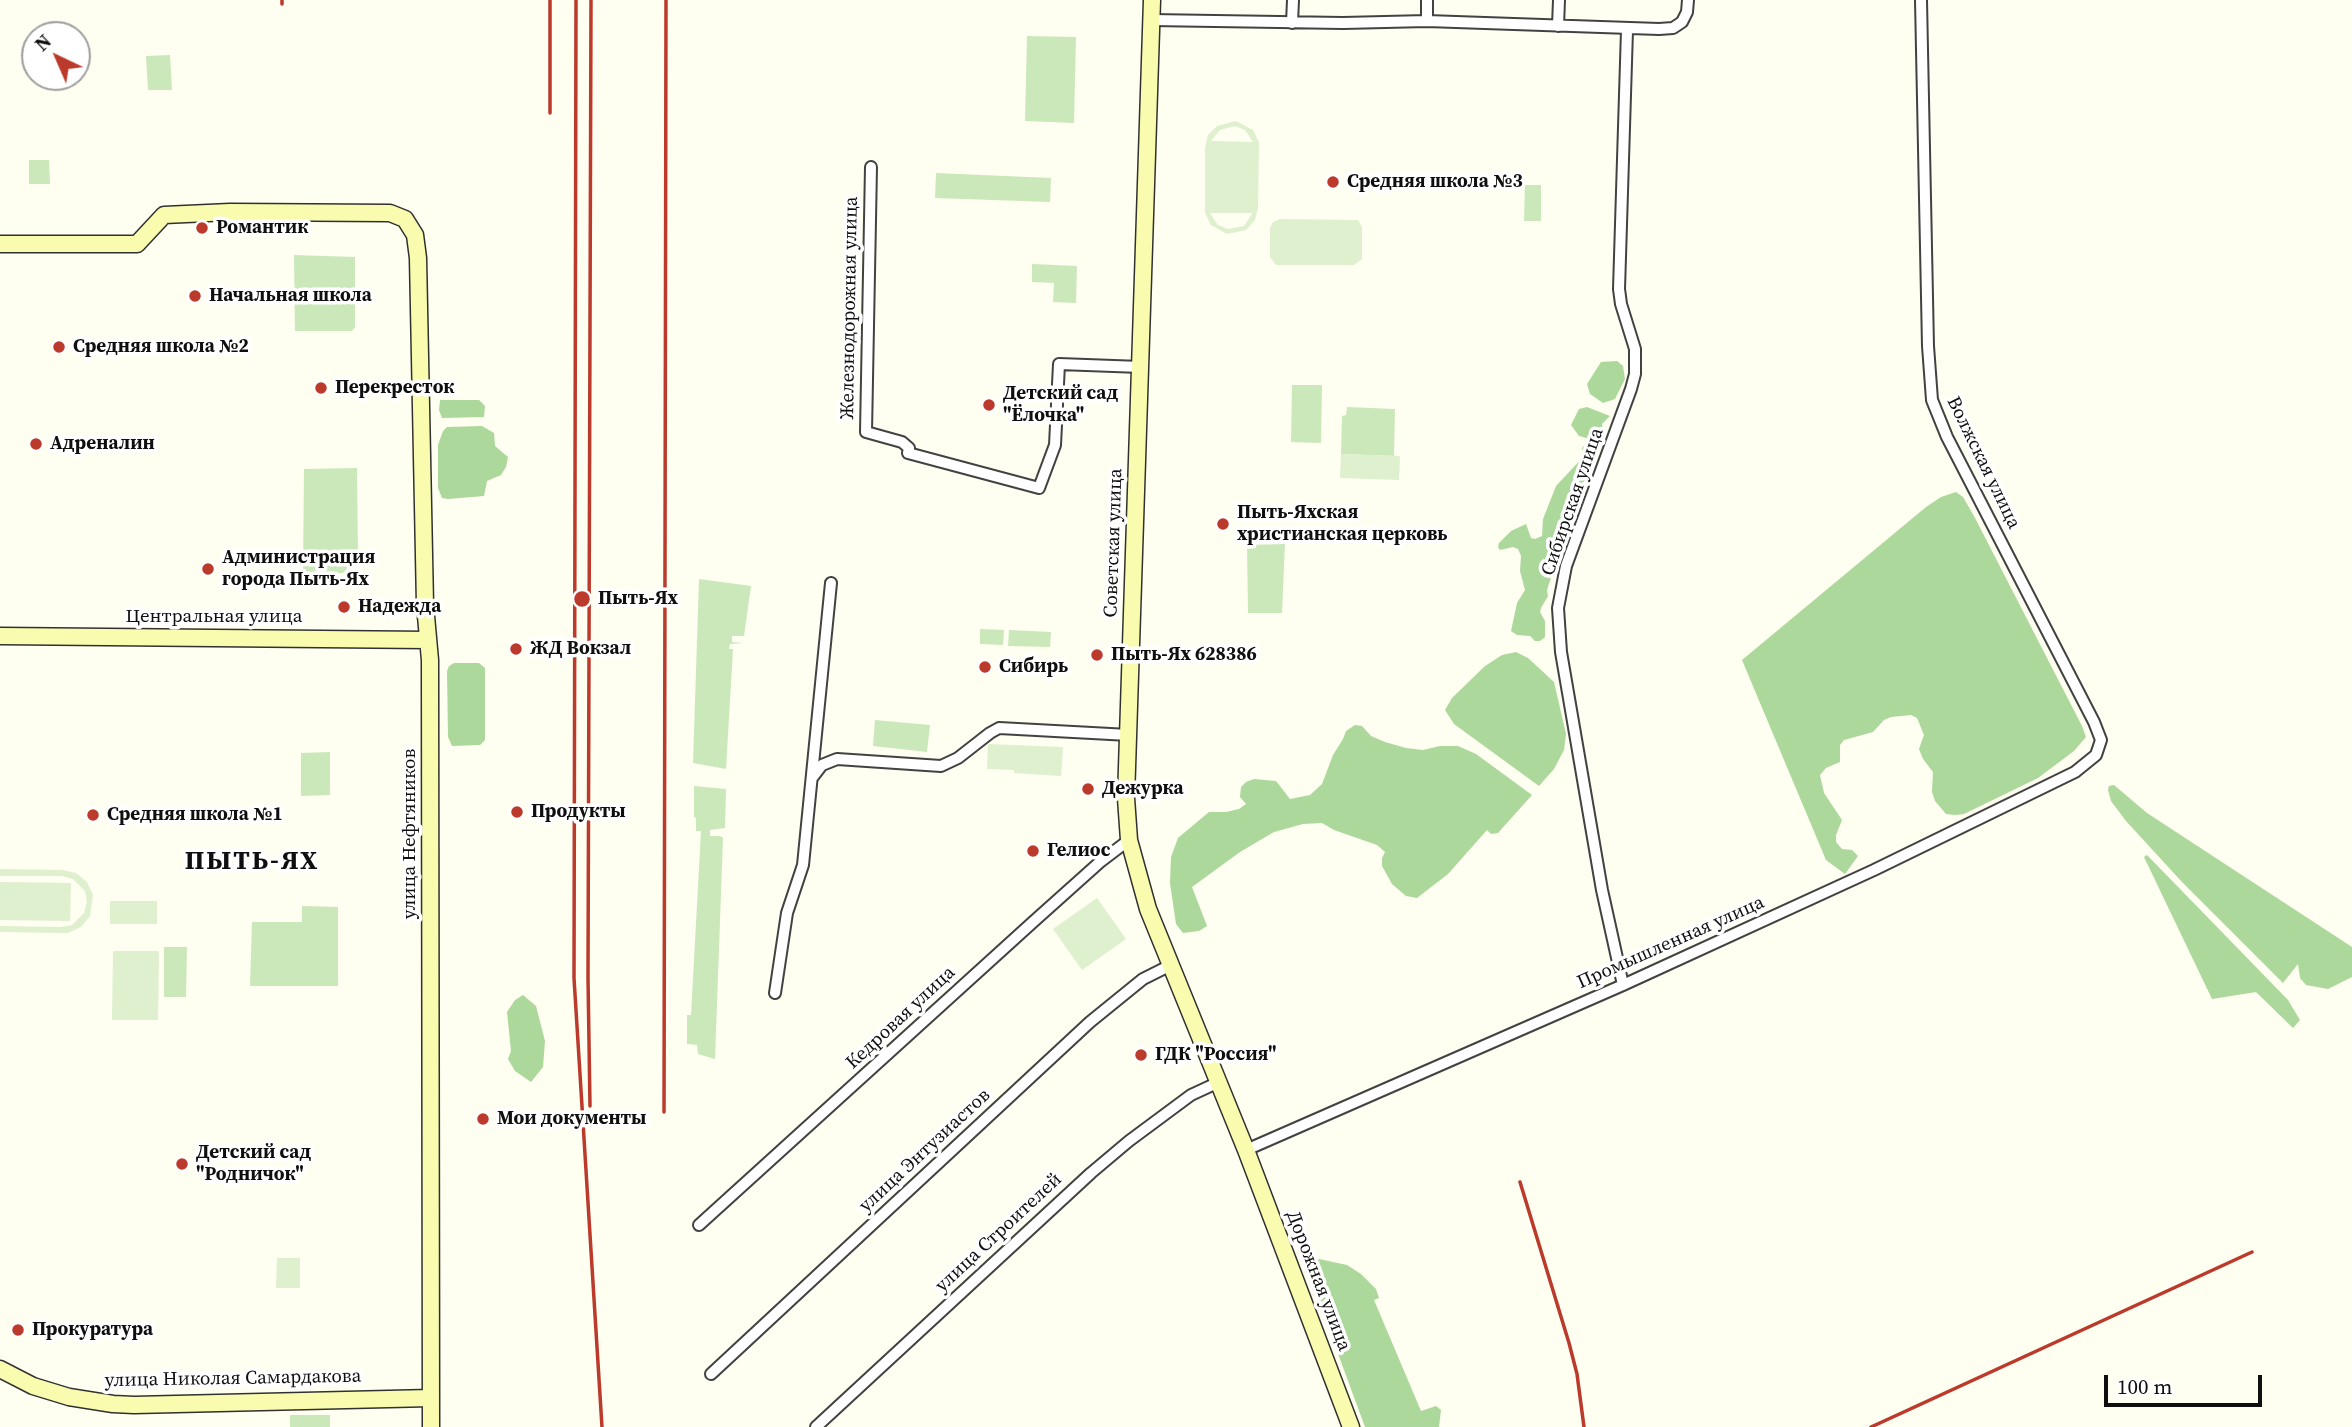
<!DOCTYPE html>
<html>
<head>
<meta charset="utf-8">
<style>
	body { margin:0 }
	#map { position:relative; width:2352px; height:1427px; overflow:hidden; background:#fefef1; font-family:"Source Serif 4",serif }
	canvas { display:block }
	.north { position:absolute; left:21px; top:21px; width:70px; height:70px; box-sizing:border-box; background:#fff; border:2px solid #9f9f9f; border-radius:50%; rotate:316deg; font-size:19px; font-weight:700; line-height:28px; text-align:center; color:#0f0f0f }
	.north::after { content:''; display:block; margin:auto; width:24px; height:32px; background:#bb3a2b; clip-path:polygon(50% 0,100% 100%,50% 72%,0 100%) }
	.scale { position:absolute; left:2104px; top:1375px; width:158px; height:32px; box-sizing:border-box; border:4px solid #0f0f0f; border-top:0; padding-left:9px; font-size:21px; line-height:24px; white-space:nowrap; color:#0f0f0f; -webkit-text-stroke:5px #fff; paint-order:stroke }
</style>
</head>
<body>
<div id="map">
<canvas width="2352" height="1427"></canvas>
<div class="north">N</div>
<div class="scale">100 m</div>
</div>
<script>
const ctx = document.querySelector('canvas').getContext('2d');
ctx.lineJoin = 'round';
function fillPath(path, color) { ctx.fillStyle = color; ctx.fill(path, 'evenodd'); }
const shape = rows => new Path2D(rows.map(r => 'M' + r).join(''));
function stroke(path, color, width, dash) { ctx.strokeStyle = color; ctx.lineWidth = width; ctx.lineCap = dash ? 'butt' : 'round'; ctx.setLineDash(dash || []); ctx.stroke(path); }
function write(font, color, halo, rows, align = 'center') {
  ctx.font = font + ' "Source Serif 4",serif'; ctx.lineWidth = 7; ctx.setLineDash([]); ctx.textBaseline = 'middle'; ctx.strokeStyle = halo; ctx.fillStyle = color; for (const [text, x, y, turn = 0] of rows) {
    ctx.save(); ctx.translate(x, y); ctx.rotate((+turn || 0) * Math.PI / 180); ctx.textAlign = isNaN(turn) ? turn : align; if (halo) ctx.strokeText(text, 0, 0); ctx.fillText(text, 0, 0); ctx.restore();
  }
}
fillPath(shape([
	[1027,36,1076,37,1074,123,1025,121],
	[170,55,172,90,148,90,146,56],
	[29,160,49,160,50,184,29,184],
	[936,173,1051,178,1050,202,935,198],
	[1525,185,1541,185,1541,221,1524,221],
	[294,255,355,257,355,327,352,331,295,331],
	[1032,264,1077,266,1076,303,1053,302,1054,283,1032,282],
	[1292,385,1322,385,1321,443,1291,442],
	[1347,407,1395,409,1394,456,1341,454,1342,416,1346,415],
	[357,468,358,556,343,573,303,573,304,469],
	[1285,544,1282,613,1248,613,1247,545],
	[699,579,751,586,744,636,732,636,732,642,743,643,730,644,729,649,733,649,726,769,693,763],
	[980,629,1004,630,1003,645,980,644],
	[1009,630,1051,632,1050,647,1008,646],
	[875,720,930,725,927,752,873,746],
	[330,752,330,795,301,796,301,753],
	[694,786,726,789,725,828,710,830,710,836,720,836,723,838,715,1059,698,1054,697,1045,687,1044,687,1015,691,1015,701,831,696,831,696,818,694,817],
	[302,906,338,907,338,986,250,986,252,922,302,922],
	[164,947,187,947,186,997,164,997],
	[290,1415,330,1415,330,1427,290,1427]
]), '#cbe8bb');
fillPath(shape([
	[1617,361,1623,366,1625,379,1615,399,1603,403,1590,394,1587,384,1601,362],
	[440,400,479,400,485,406,484,417,442,418,439,410],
	[1587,407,1610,416,1602,424,1604,434,1598,441,1579,436,1571,425,1579,409],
	[482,426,494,433,495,446,508,457,506,467,501,475,487,481,484,496,448,499,442,498,438,488,438,445,443,431,447,427],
	[1584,446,1593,452,1592,464,1577,498,1547,590,1548,596,1541,608,1540,612,1545,621,1545,637,1540,641,1535,641,1530,636,1517,635,1511,631,1517,603,1525,590,1520,571,1521,556,1518,549,1513,547,1500,550,1498,547,1499,543,1511,531,1526,524,1531,538,1535,539,1542,536,1543,519,1556,486,1584,456,1582,448],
	[1956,492,1963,497,1974,516,2082,726,2086,737,2074,751,2038,778,1964,814,1955,815,1946,814,1935,801,1932,792,1933,772,1923,759,1919,749,1924,735,1917,718,1911,715,1891,717,1884,720,1873,732,1844,740,1840,745,1840,762,1826,768,1820,775,1824,793,1842,820,1836,835,1836,842,1842,849,1852,850,1858,856,1845,874,1826,860,1742,660,1926,507,1941,497],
	[1516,652,1528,658,1554,682,1566,734,1564,750,1554,769,1539,786,1454,724,1445,710,1452,698,1485,666,1502,655],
	[454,663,479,663,485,668,485,740,480,745,452,746,448,737,447,671,449,666],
	[1355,725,1362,726,1371,736,1385,742,1406,748,1423,750,1440,746,1458,746,1476,754,1532,795,1498,833,1491,834,1487,830,1448,874,1417,898,1406,896,1392,884,1382,866,1382,858,1385,852,1377,845,1334,830,1322,823,1303,824,1274,832,1240,852,1192,887,1207,926,1199,931,1183,933,1176,924,1170,883,1171,857,1178,838,1209,812,1226,812,1239,809,1246,804,1240,797,1241,787,1246,782,1254,779,1276,781,1290,799,1310,795,1322,784,1333,755,1343,739,1346,731],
	[2114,785,2147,813,2352,947,2352,977,2328,989,2306,985,2300,978,2298,964,2283,983,2182,882,2126,821,2111,801,2108,790,2109,786],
	[2147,855,2288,1000,2300,1020,2293,1028,2256,992,2212,999,2144,857],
	[523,995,536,1006,545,1041,543,1067,531,1082,515,1071,508,1059,511,1051,507,1012,515,1000],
	[1319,1259,1347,1265,1361,1274,1376,1289,1379,1298,1374,1300,1421,1411,1436,1406,1441,1410,1439,1427,1365,1427,1309,1275,1311,1265]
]), '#add89b');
fillPath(shape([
	[1236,121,1253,130,1259,142,1258,208,1255,220,1246,230,1227,234,1211,225,1205,213,1205,148,1208,135,1217,126],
	[1235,126,1245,130,1253,142,1211,141,1220,130],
	[1210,213,1252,213,1252,214,1244,226,1228,229,1218,225],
	[1280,219,1358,220,1362,227,1362,259,1354,265,1276,265,1270,257,1270,228,1273,222],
	[1341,454,1400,456,1399,480,1340,478],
	[988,744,1063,747,1061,776,1014,773,1014,770,987,769],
	[0,869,62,870,76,873,87,882,93,895,90,916,81,927,68,933,0,932,0,926,61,927,72,925,84,913,87,902,85,891,73,879,62,876,0,876],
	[0,882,71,883,70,921,0,920],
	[1097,898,1126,939,1082,970,1053,929],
	[110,901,157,901,157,924,110,924],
	[113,951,159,951,158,1020,112,1020],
	[277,1258,300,1258,300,1288,276,1288]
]), '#def0cd');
const street = shape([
	[1151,20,1343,23,1427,21,1659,29,1673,28,1682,22,1687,12,1688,0],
	[1427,21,1427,0],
	[1292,23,1293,0],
	[1558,26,1559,0],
	[871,167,866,432,902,442,909,448,908,453,1039,488,1055,445,1059,364,1141,367],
	[812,778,822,765,837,759,941,766,958,758,990,733,999,728,1129,735],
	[1623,985,1602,890,1561,652,1558,608,1566,566,1631,389,1635,374,1635,349,1621,304,1619,289,1627,30],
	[775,993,787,913,803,865,831,583],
	[1246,1150,1623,985,1874,870,2075,772,2096,755,2101,740,2094,722,1947,437,1932,400,1928,346,1921,0],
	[699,1225,1033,922,1100,862,1129,840],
	[711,1374,1090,1022,1143,979,1171,965],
	[816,1427,1091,1173,1129,1141,1191,1095,1219,1082]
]);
const secondary = shape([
	[1152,0,1126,798,1129,840,1148,909,1246,1150,1351,1427],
	[0,244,137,244,164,215,230,212,390,213,405,219,415,235,418,258,425,605,430,660,431,1427],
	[0,636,428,640],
	[0,1369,33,1386,69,1397,113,1404,134,1405,431,1398]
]);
stroke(street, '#424242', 14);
stroke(secondary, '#313131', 19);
stroke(street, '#fff', 10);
stroke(secondary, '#f9fcae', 16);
stroke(shape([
	[576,0,574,978,602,1427],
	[282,4,282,0],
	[550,113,550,0],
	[590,1106,588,978,591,0],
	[664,1112,666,0],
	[1520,1182,1569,1343,1577,1374,1584,1427],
	[1871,1427,2252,1252]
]), '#bb3a2b', 3.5);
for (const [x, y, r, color] of [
	[1333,182,7,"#bb3a2b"],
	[202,228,7,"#bb3a2b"],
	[195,296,7,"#bb3a2b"],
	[59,347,7,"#bb3a2b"],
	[321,388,7,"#bb3a2b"],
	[989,405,7,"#bb3a2b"],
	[36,444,7,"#bb3a2b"],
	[1223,524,7,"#bb3a2b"],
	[208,569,7,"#bb3a2b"],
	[582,599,9,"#bb3a2b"],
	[344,607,7,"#bb3a2b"],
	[516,649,7,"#bb3a2b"],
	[1097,655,7,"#bb3a2b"],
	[985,667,7,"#bb3a2b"],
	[1088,789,7,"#bb3a2b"],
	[517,812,7,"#bb3a2b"],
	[93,815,7,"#bb3a2b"],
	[1033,851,7,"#bb3a2b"],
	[1141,1055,7,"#bb3a2b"],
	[483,1119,7,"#bb3a2b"],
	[182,1164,7,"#bb3a2b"],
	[18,1330,7,"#bb3a2b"]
]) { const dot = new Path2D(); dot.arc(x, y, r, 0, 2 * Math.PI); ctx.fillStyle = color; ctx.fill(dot); stroke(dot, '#fff', 2.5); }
write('bold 19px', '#0f0f0f', '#fff', [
	["Средняя школа №3",1347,182],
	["Романтик",216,228],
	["Начальная школа",209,296],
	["Средняя школа №2",73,347],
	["Перекресток",335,388],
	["Детский сад",1003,394],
	["\"Ёлочка\"",1003,416],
	["Адреналин",50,444],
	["Пыть-Яхская",1237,513],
	["христианская церковь",1237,535],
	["Администрация",222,558],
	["города Пыть-Ях",222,580],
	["Пыть-Ях",598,599],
	["Надежда",358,607],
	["ЖД Вокзал",530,649],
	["Пыть-Ях 628386",1111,655],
	["Сибирь",999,667],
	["Дежурка",1102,789],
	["Продукты",531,812],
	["Средняя школа №1",107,815],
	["Гелиос",1047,851],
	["ГДК \"Россия\"",1155,1055],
	["Мои документы",497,1119],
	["Детский сад",196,1153],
	["\"Родничок\"",196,1175],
	["Прокуратура",32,1330]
], 'left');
write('19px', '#0f0f0f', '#fff', [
	["Железнодорожная улица",850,308,-89],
	["Волжская улица",1983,463,64],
	["Сибирская улица",1573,502,-71],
	["Советская улица",1114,543,-88],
	["Центральная улица",214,617],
	["улица Нефтяников",410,834,-90],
	["Промышленная улица",1671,943,-24],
	["Кедровая улица",901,1018,-43],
	["улица Энтузиастов",925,1151,-43],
	["улица Строителей",999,1233,-43],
	["Дорожная улица",1318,1281,69],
	["улица Николая Самардакова",233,1379,-1]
]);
ctx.letterSpacing = '2px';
write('bold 26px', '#0f0f0f', '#fff', [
	["ПЫТЬ-ЯХ",252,862]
]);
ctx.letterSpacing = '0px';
</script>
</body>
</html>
